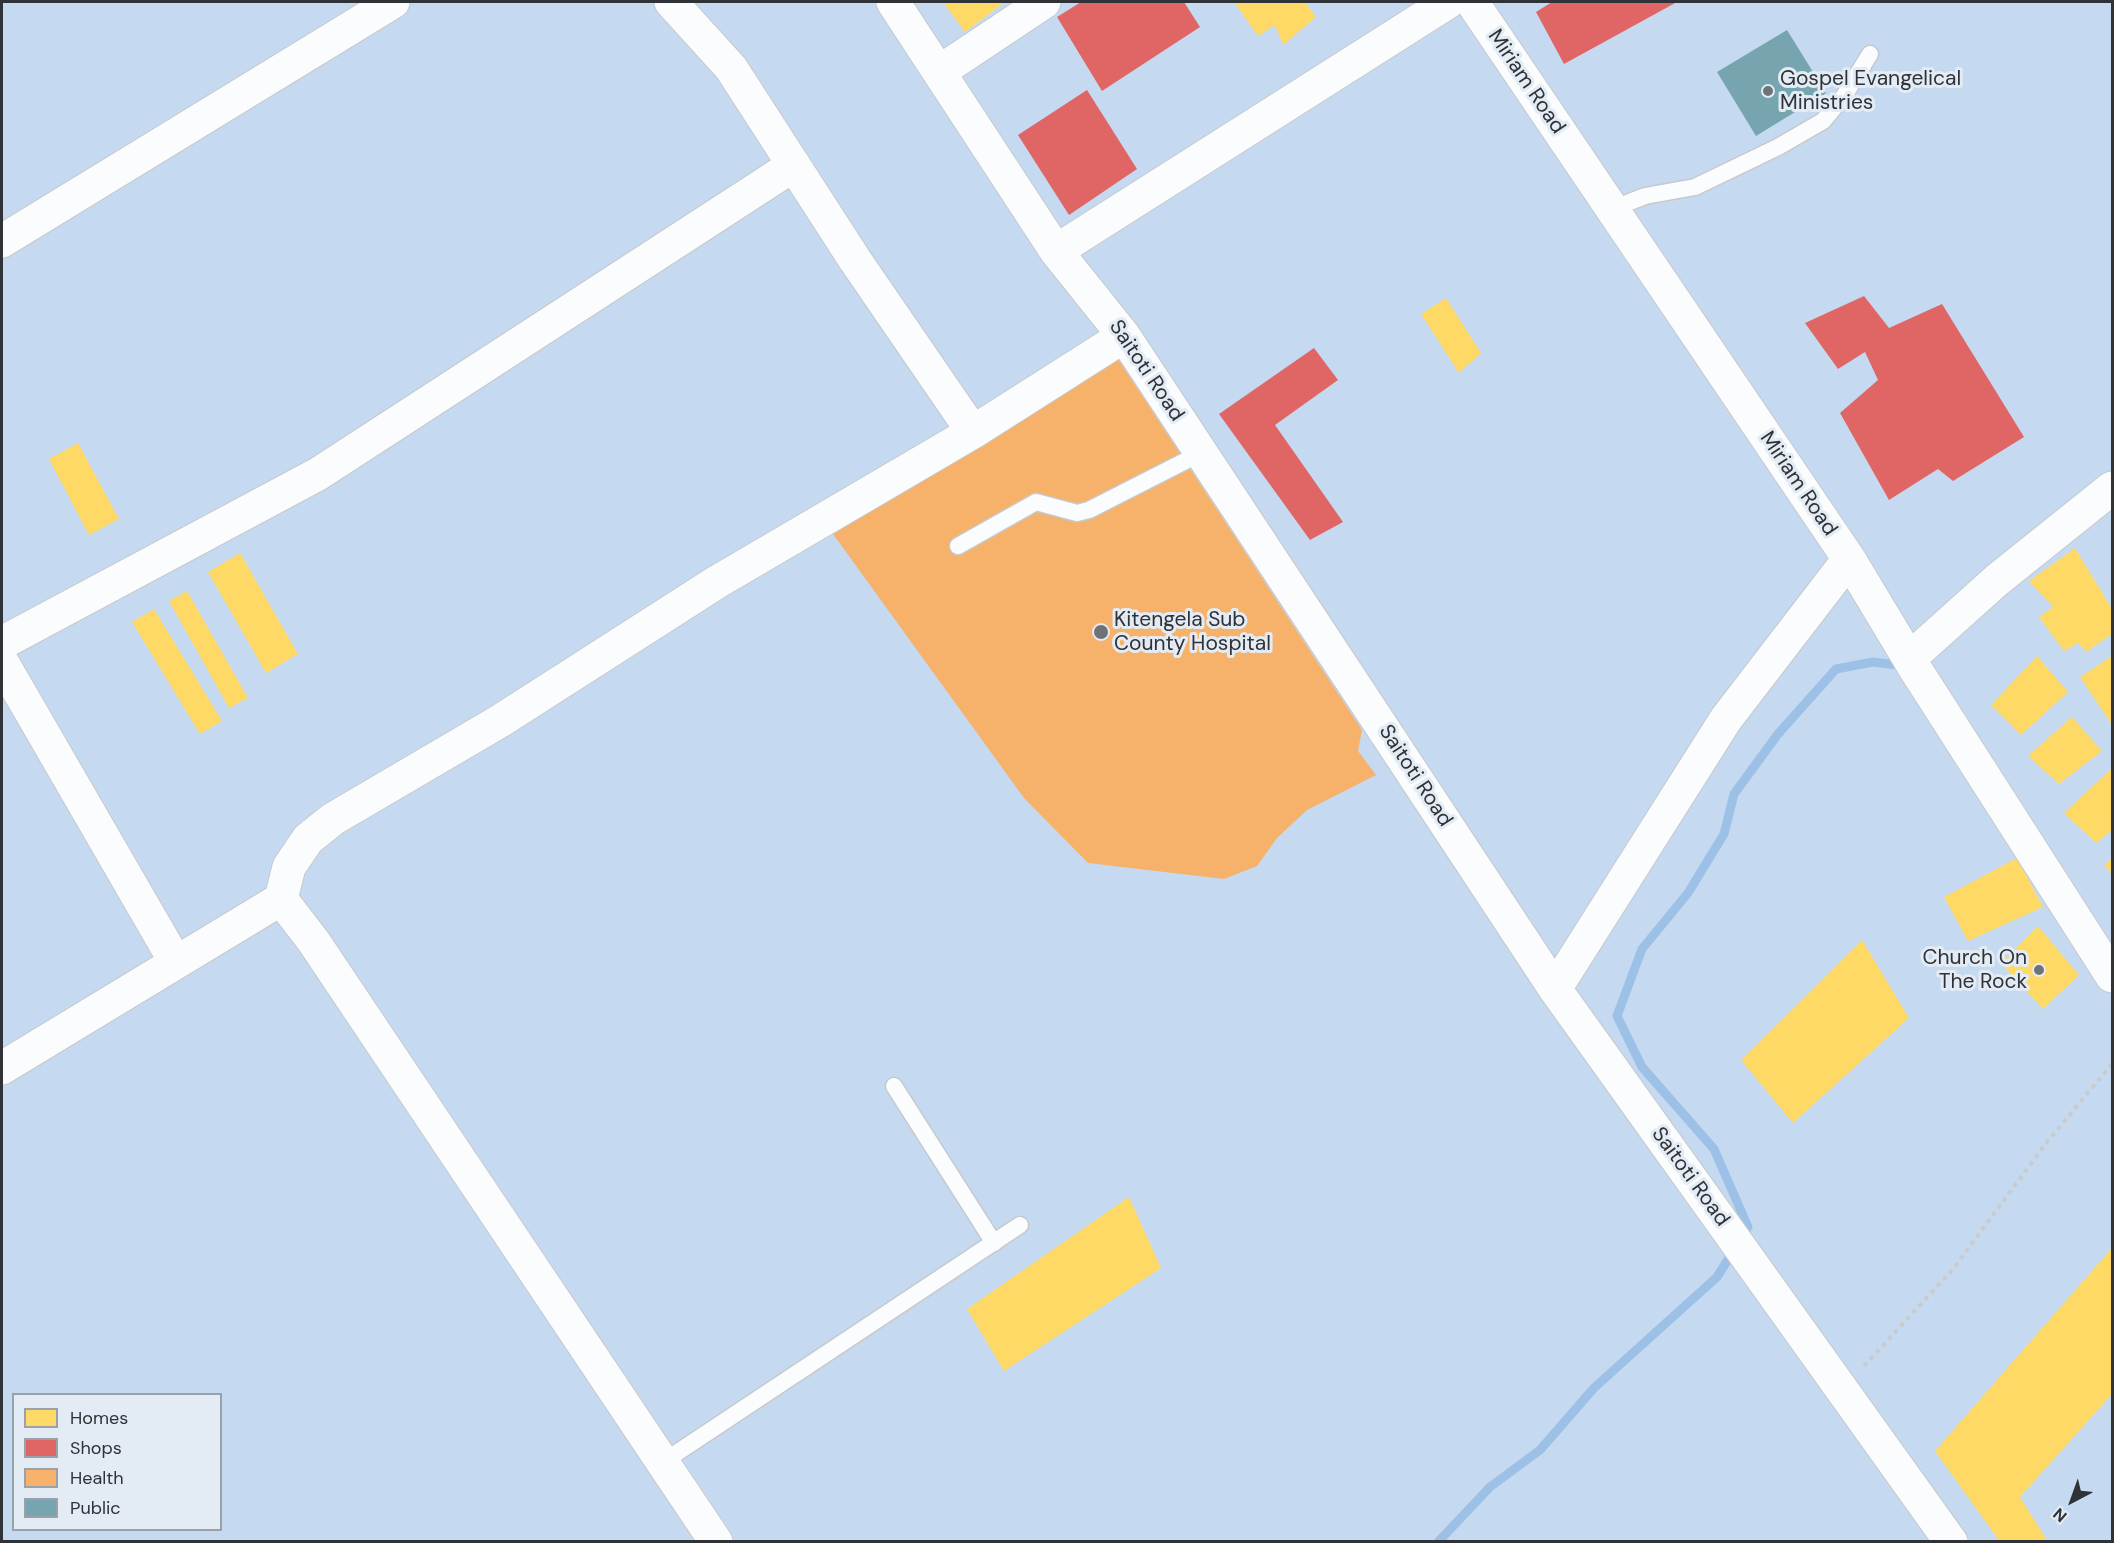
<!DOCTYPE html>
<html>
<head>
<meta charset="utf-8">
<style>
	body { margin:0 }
	#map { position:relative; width:2114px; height:1543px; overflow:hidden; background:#e7ebf0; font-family:"DM Sans",sans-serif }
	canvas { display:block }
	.frame { position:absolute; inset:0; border:3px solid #2f3236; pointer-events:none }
	.legend { position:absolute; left:12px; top:1393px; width:210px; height:138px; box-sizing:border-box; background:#e3ebf4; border:2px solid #9ba1a8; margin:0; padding:8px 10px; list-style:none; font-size:18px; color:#2f3236 }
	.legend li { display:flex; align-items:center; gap:12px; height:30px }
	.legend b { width:30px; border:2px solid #9ba1a8 }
	.north { position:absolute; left:2042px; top:1471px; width:60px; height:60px; -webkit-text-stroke:4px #e3ebf4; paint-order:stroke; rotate:221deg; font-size:16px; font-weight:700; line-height:24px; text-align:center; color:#2f3236 }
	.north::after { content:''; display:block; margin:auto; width:21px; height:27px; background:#2f3236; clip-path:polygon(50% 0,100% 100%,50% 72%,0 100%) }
</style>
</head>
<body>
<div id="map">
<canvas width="2114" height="1543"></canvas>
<div class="frame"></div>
<ul class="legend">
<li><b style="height:16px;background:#ffd966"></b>Homes</li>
<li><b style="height:16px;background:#e06666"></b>Shops</li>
<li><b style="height:16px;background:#f6b26b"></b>Health</li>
<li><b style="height:16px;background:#76a5af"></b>Public</li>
</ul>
<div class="north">N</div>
</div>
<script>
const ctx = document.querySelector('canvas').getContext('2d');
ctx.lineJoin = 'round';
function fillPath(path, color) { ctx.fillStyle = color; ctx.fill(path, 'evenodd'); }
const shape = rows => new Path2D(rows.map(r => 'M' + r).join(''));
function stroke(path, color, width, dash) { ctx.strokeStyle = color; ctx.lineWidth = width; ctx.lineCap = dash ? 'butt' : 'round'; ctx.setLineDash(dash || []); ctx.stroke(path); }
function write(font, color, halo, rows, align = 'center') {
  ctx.font = font + ' "DM Sans",sans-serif'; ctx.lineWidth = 6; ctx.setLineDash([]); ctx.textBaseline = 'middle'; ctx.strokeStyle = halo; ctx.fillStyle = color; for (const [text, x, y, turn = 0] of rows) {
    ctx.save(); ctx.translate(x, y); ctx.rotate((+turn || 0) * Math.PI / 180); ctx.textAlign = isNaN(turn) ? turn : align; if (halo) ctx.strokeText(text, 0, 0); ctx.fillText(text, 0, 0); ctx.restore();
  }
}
fillPath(shape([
	[2,2,2112,2,2112,1541,2,1542],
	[14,1394,220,1394,220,1530,14,1530]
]), '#c5daf1');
fillPath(shape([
	[943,2,1005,2,965,32],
	[1234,2,1305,2,1316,17,1283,45,1275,25,1258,36],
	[1446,298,1481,353,1459,373,1421,314],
	[78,443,119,519,89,535,49,459],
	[2075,548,2112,609,2112,634,2086,652,2078,643,2064,651,2039,617,2053,607,2029,581],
	[240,553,298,654,266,673,208,572],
	[187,591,248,698,229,708,169,601],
	[154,609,222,721,200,734,132,622],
	[2037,656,2068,692,2021,735,1991,705],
	[2112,656,2112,725,2080,677],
	[2072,717,2102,751,2059,784,2028,756],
	[2111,769,2112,830,2096,843,2064,813],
	[2017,858,2043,907,1968,941,1944,897],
	[2112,858,2112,874,2104,865],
	[2038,926,2079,975,2043,1009,2001,964],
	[1862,940,1909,1018,1793,1123,1741,1060],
	[1129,1197,1161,1268,1004,1371,967,1309],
	[2112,1248,2112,1394,2020,1497,2048,1542,2000,1542,1935,1451]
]), '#ffd966');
fillPath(shape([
	[1081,2,1184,2,1200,27,1102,91,1057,17],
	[1552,2,1677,2,1564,64,1536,12],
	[1087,90,1137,169,1069,215,1018,135],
	[1864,296,1889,328,1942,304,2024,437,1953,481,1938,469,1889,500,1840,413,1878,380,1865,352,1838,369,1805,323],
	[1314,348,1338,380,1275,425,1343,522,1310,540,1219,414]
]), '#e06666');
fillPath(shape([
	[1114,353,1362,730,1358,751,1376,775,1307,810,1277,838,1257,866,1224,879,1088,863,1024,798,833,534]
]), '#f6b26b');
fillPath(shape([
	[1787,30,1826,93,1756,136,1717,72]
]), '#76a5af');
stroke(shape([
	[1741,1239,1748,1227,1714,1149,1642,1067,1617,1016,1642,949,1688,893,1724,834,1734,794,1778,734,1836,669,1873,662,1905,666],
	[1438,1542,1490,1487,1540,1450,1594,1388,1717,1277,1734,1250]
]), '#9dc1e6', 9);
const lane = shape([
	[1612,209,1645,196,1695,187,1778,147,1823,121,1844,96,1870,54],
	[958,546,1036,502,1077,513,1089,510,1201,453],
	[894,1086,994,1243],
	[663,1462,1020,1225]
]);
const street = shape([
	[671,2,731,68,855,260,973,432],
	[893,2,1056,251,1124,336,1555,989,1951,1542],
	[1472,2,1849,559,1914,667,2112,976],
	[939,72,1044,2],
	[2,241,393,2],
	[1056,251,1448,2],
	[2,643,318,474,794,165],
	[1909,659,1997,580,2112,488],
	[2,662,175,961],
	[281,899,289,867,308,839,333,819,500,721,717,582,973,432,1124,336],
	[1555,989,1726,719,1849,559],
	[2,1068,281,899,314,942,716,1542]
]);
stroke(lane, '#c6c9cd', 19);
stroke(street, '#c6c9cd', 35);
stroke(shape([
	[1864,1366,1953,1269,2047,1142,2112,1064]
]), '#cacbcd', 4, [4.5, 4.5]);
stroke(lane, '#fbfcfd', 16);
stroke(street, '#fbfcfd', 33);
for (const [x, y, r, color] of [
	[1768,91,6,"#6f7377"],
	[1101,632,8,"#6f7377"],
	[2039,970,6,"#6f7377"]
]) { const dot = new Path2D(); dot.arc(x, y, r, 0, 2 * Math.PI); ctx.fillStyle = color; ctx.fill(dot); stroke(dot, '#e3ebf4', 2); }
write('21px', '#2f3236', '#e3ebf4', [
	["Gospel Evangelical",1780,79],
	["Ministries",1780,103],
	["Kitengela Sub",1114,620],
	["County Hospital",1114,644],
	["Church On",2027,958,"right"],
	["The Rock",2027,982,"right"]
], 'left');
write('21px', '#2f3236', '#e3ebf4', [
	["Miriam Road",1526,82,56],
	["Saitoti Road",1146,371,56],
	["Miriam Road",1798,484,56],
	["Saitoti Road",1415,776,57],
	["Saitoti Road",1690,1177,54]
]);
</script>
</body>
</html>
